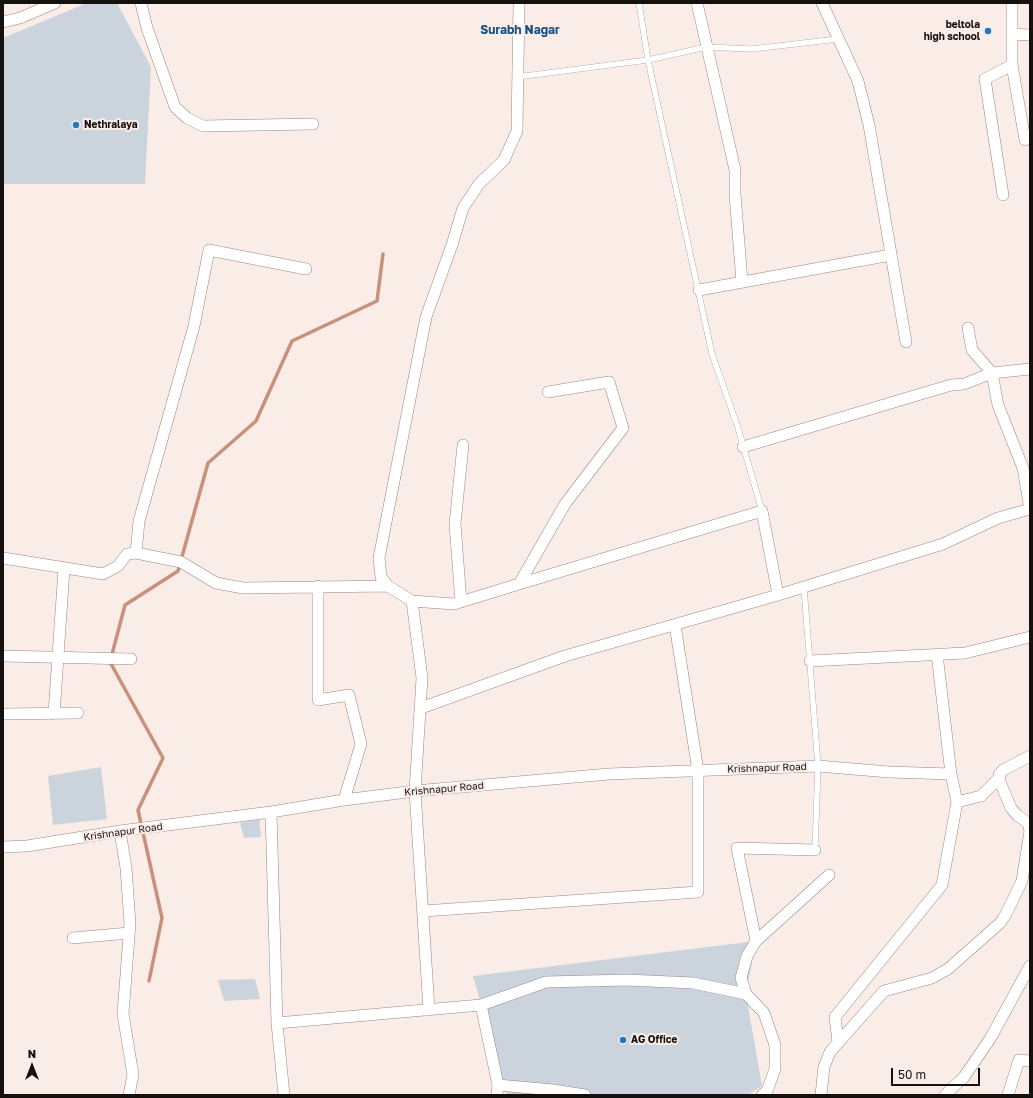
<!DOCTYPE html>
<html>
<head>
<meta charset="utf-8">
<style>
	body { margin:0 }
	#map { position:relative; width:1033px; height:1098px; overflow:hidden; background:#faece7; font-family:"Golos Text",sans-serif }
	canvas { display:block }
	.frame { position:absolute; inset:0; border:4px solid #15110f; pointer-events:none }
	.north { position:absolute; left:12px; top:1046px; width:40px; height:40px; -webkit-text-stroke:3px #faece7; paint-order:stroke; rotate:0deg; font-size:11px; font-weight:700; line-height:16px; text-align:center; color:#15110f }
	.north::after { content:''; display:block; margin:auto; width:14px; height:18px; background:#15110f; clip-path:polygon(50% 0,100% 100%,50% 72%,0 100%) }
	.scale { position:absolute; left:891px; top:1068px; width:89px; height:18px; box-sizing:border-box; border:2px solid #15110f; border-top:0; padding-left:5px; font-size:12px; line-height:14px; white-space:nowrap; color:#15110f; -webkit-text-stroke:3px #faece7; paint-order:stroke }
</style>
</head>
<body>
<div id="map">
<canvas width="1033" height="1098"></canvas>
<div class="frame"></div>
<div class="north">N</div>
<div class="scale">50 m</div>
</div>
<script>
const ctx = document.querySelector('canvas').getContext('2d');
ctx.lineJoin = 'round';
const shape = rows => new Path2D(rows.map(r => 'M' + r).join(''));
function stroke(path, color, width, dash) { ctx.strokeStyle = color; ctx.lineWidth = width; ctx.lineCap = dash ? 'butt' : 'round'; ctx.setLineDash(dash || []); ctx.stroke(path); }
function fillPath(path, color) { ctx.fillStyle = color; ctx.fill(path, 'evenodd'); }
function write(font, color, halo, rows, align = 'center') {
  ctx.font = font + ' "Golos Text",sans-serif'; ctx.lineWidth = 4; ctx.setLineDash([]); ctx.textBaseline = 'middle'; ctx.strokeStyle = halo; ctx.fillStyle = color; for (const [text, x, y, turn = 0] of rows) {
    ctx.save(); ctx.translate(x, y); ctx.rotate((+turn || 0) * Math.PI / 180); ctx.textAlign = isNaN(turn) ? turn : align; if (halo) ctx.strokeText(text, 0, 0); ctx.fillText(text, 0, 0); ctx.restore();
  }
}
stroke(shape([
	[149,981,162,918,138,810,163,758,110,662,125,605,178,571,208,463,256,421,292,341,377,301,383,254]
]), '#c9907b', 3.5);
fillPath(shape([
	[87,3,117,3,151,67,145,184,3,184,3,38],
	[101,767,107,819,53,825,48,776],
	[259,819,261,837,244,838,240,823],
	[756,941,746,994,762,1086,748,1095,507,1095,473,976],
	[255,979,260,999,224,1001,218,980]
]), '#cbd4dd');
const service = shape([
	[639,3,648,60,712,354,738,428,762,511],
	[517,77,648,60,706,47,752,49,838,39],
	[804,588,818,766,815,850]
]);
const minor = shape([
	[141,3,147,28,175,107,187,118,203,126,313,124],
	[519,3,517,131,504,160,479,184,463,208,452,245,426,317,379,558,381,577,388,586,412,601,454,604,519,584,565,504,623,428,609,382,548,392],
	[697,3,735,170,735,194,742,282],
	[822,3,858,81,869,125,906,342],
	[1012,3,1012,65,1025,140],
	[3,22,20,18,55,3],
	[1012,34,1030,35],
	[1003,195,985,79,1012,65],
	[699,290,891,255],
	[968,328,972,350,992,373,1030,369],
	[743,447,951,385,964,384,992,373,998,405,1023,468,1030,509],
	[136,553,139,521,194,326,209,250,306,269],
	[3,558,103,574,118,566,127,554,136,553,181,562,216,583,243,588,388,586],
	[519,584,762,511,778,595],
	[318,586,318,700,349,695,361,744,344,800],
	[412,601,422,678,415,791,429,1010],
	[461,602,455,524,463,445],
	[3,656,131,659],
	[810,661,965,653,1030,637],
	[421,708,565,656,778,595,943,544,998,518,1030,509],
	[3,714,78,713],
	[54,714,64,569],
	[957,802,981,796,999,778],
	[271,812,277,1023,284,1095],
	[120,831,126,868,130,923,123,1014,133,1075,129,1095],
	[3,847,27,846,120,831,271,812,344,800,415,791,609,774,818,766,889,772,951,774],
	[423,911,698,892,698,771,675,625],
	[73,938,129,933],
	[756,941,829,875],
	[481,1005,498,1085,497,1095],
	[277,1023,481,1005,546,982,627,980,693,983,746,994],
	[838,1042,835,1017,942,885,957,802,951,774,937,654],
	[498,1085,553,1090,585,1095],
	[762,1095,767,1091,775,1069,775,1045,764,1013,746,994,741,978,747,956,756,941,737,848,815,850],
	[821,1095,824,1067,830,1052,884,991,932,978,948,969,1000,923,1006,914,1022,881,1030,831,1028,823,1017,815,1011,808,1000,782,999,775,1003,770,1030,756],
	[945,1095,964,1077,990,1039,1030,966],
	[1008,1095,1019,1060,1030,1061]
]);
stroke(service, '#958984', 6);
stroke(minor, '#958984', 12);
stroke(service, '#fff', 5.5);
stroke(minor, '#fff', 11);
for (const [x, y, r, color] of [
	[988,31,4,"#1e79c6"],
	[76,125,4,"#1e79c6"],
	[623,1040,4,"#1e79c6"]
]) { const dot = new Path2D(); dot.arc(x, y, r, 0, 2 * Math.PI); ctx.fillStyle = color; ctx.fill(dot); stroke(dot, '#faece7', 1.5); }
write('bold 10px', '#15110f', '#faece7', [
	["beltola",980,25,"right"],
	["high school",980,37,"right"],
	["Nethralaya",84,125],
	["AG Office",631,1040]
], 'left');
write('10px', '#15110f', '#faece7', [
	["Krishnapur Road",767,768,-2],
	["Krishnapur Road",444,789,-5],
	["Krishnapur Road",123,832,-8]
]);
write('bold 12px', '#195081', '#faece7', [
	["Surabh Nagar",520,30]
]);
</script>
</body>
</html>
